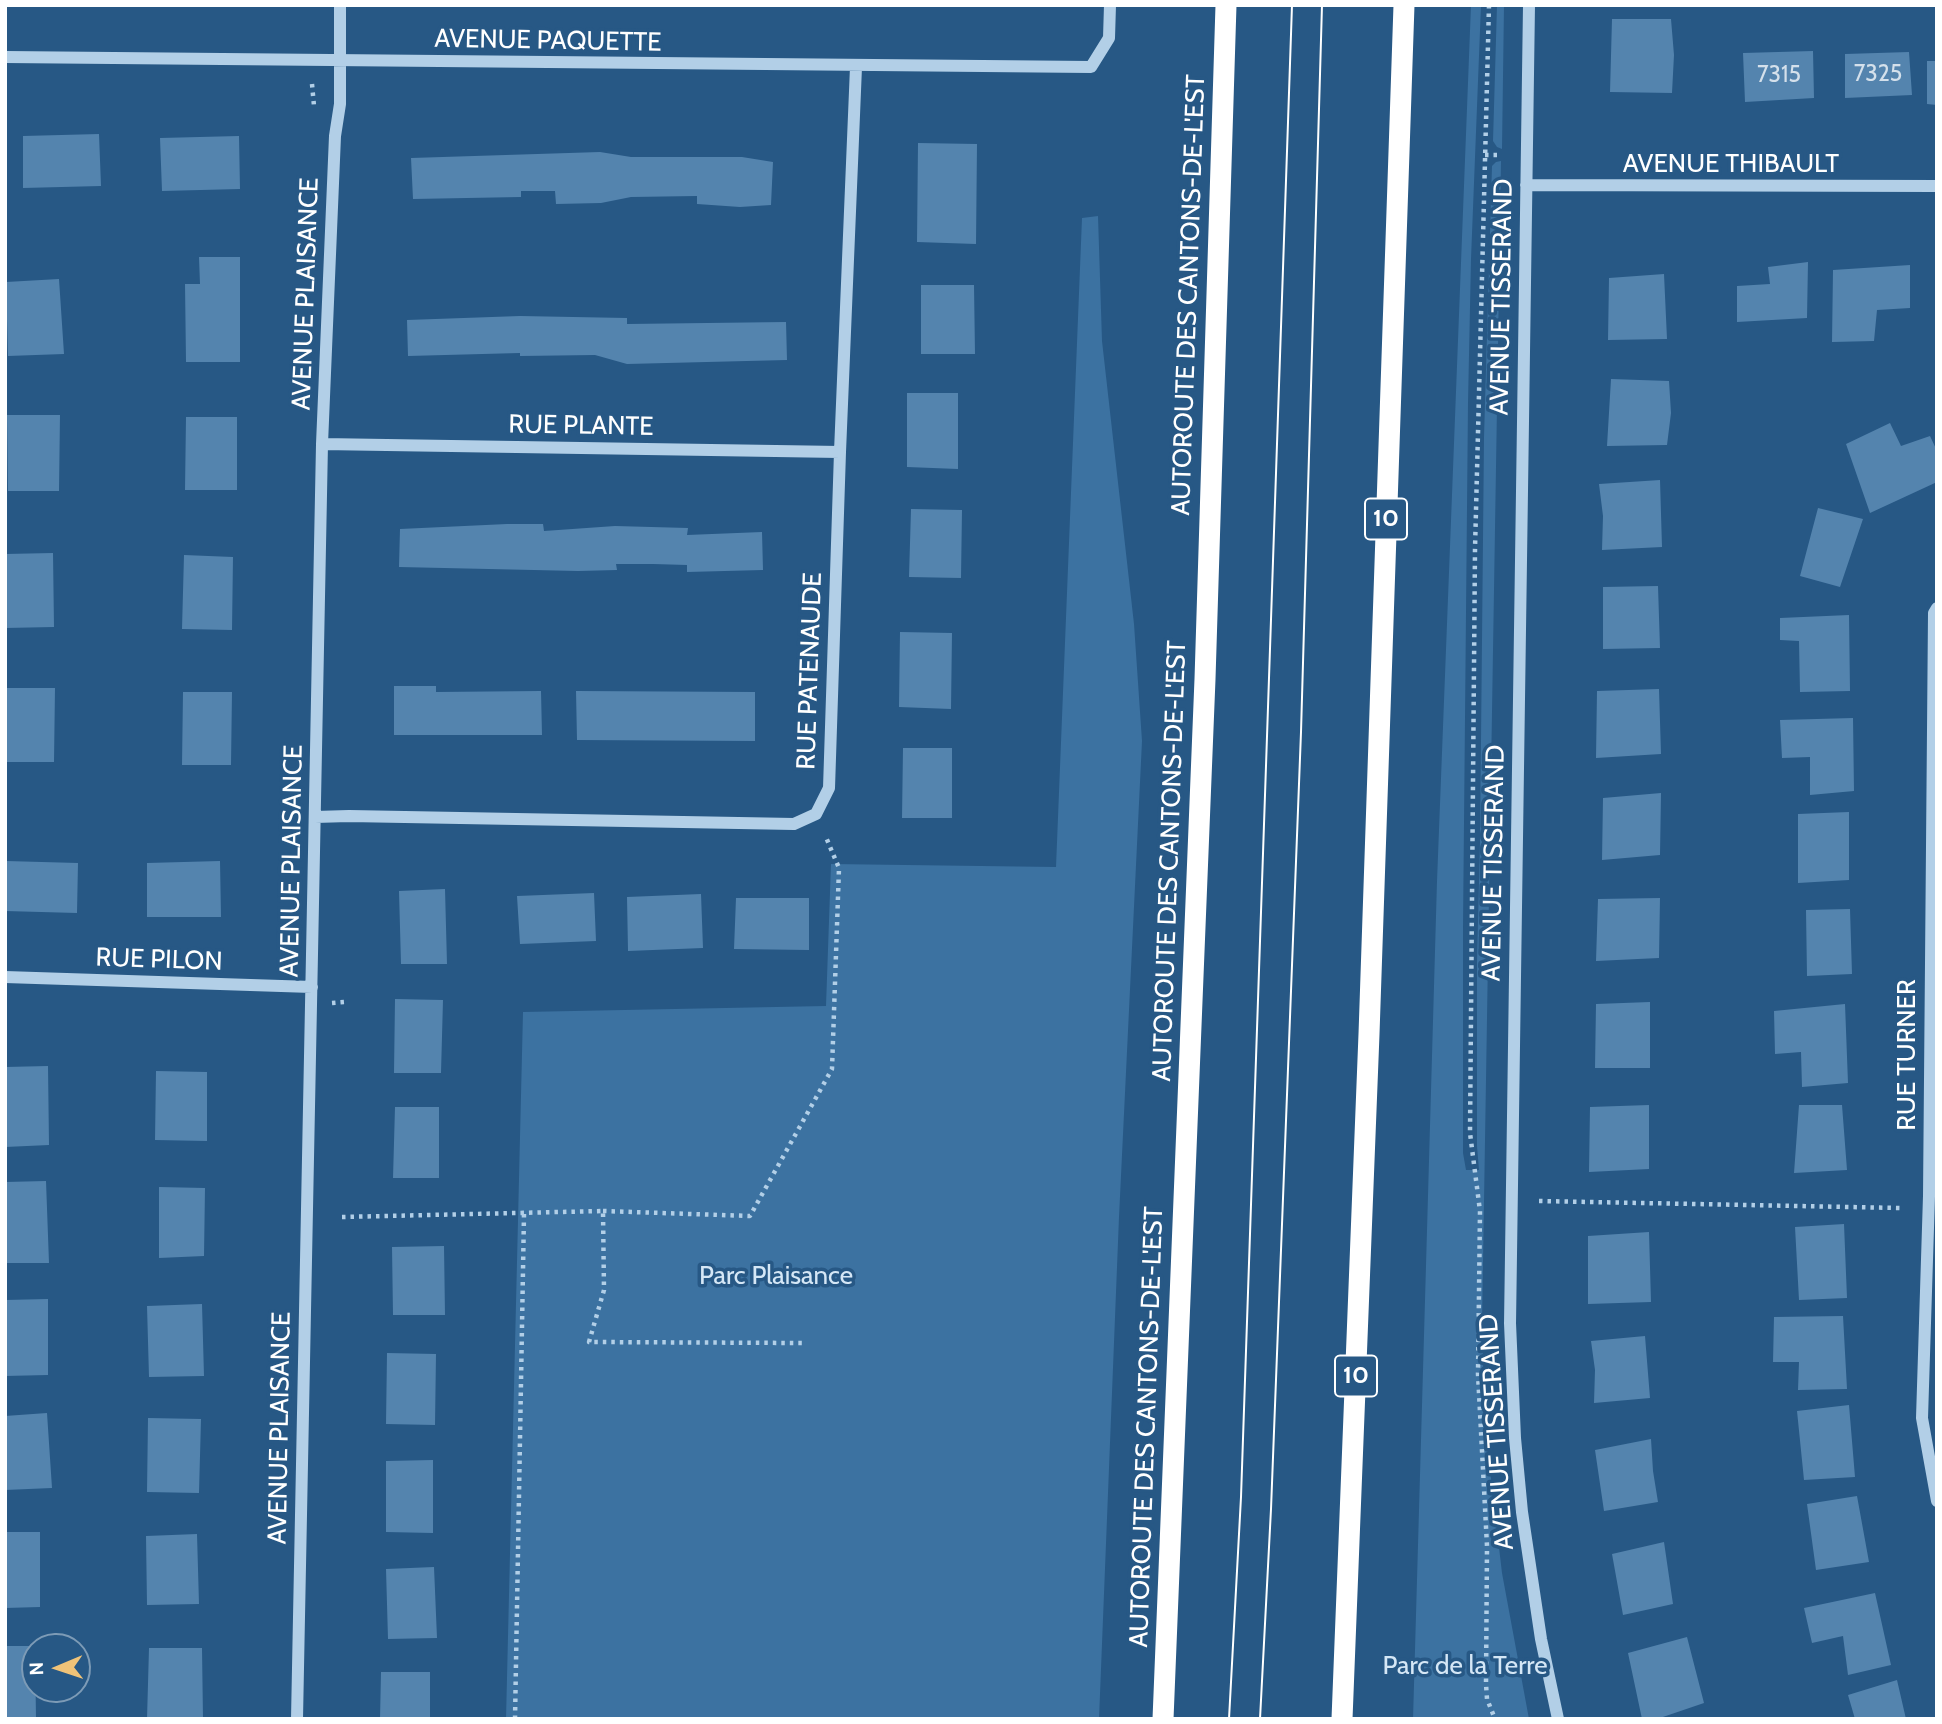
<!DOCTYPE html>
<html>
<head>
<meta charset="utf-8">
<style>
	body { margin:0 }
	#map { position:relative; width:1942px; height:1724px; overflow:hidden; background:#275885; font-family:Cabin,sans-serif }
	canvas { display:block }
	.frame { position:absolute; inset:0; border:7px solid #fff; pointer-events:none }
	.north { position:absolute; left:21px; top:1633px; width:70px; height:70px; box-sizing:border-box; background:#275885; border:2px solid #7d9bb6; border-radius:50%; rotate:268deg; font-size:19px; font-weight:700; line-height:28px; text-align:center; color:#fff }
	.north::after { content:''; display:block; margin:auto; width:24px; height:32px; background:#f0c378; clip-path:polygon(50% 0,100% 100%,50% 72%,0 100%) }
</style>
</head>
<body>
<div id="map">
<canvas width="1942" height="1724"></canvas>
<div class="frame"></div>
<div class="north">N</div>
</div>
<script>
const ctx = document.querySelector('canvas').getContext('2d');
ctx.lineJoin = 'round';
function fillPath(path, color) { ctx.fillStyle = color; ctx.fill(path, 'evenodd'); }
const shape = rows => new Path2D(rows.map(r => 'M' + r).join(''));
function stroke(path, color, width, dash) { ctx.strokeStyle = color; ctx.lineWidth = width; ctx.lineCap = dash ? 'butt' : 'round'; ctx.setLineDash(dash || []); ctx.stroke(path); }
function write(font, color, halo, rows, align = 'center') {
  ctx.font = font + ' Cabin,sans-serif'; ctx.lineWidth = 7; ctx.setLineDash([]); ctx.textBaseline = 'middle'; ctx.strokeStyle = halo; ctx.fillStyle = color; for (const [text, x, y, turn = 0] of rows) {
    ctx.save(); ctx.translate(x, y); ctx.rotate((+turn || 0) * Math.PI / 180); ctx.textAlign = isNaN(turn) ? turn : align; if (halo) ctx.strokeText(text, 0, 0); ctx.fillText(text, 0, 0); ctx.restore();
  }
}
fillPath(shape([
	[1471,5,1481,5,1471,259,1468,403,1463,928,1463,1153,1466,1170,1479,1170,1477,1146,1477,962,1480,842,1484,437,1492,166,1496,162,1501,161,1482,1324,1485,1428,1502,1573,1529,1719,1413,1719,1437,881],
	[1497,5,1504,5,1502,149,1497,147,1493,141],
	[1098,216,1102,341,1134,624,1142,741,1119,1217,1099,1719,506,1719,523,1012,826,1006,831,864,1056,867,1082,218]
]), '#3c72a1');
fillPath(shape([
	[1612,19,1671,19,1674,55,1672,93,1610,92],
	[1813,51,1814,98,1745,102,1743,53],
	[1909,52,1912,95,1845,98,1845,54],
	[1927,61,1937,61,1937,105,1927,104],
	[99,134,101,186,23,188,23,136],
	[239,136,240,189,162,191,160,138],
	[918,143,977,144,976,244,917,242],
	[600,152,631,157,742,157,773,162,771,205,740,207,697,204,697,196,631,197,601,203,556,204,555,191,521,191,521,197,413,199,411,158],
	[199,257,240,257,240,362,186,362,185,284,200,284],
	[1808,262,1807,318,1737,322,1737,286,1770,284,1768,267],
	[1910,265,1910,308,1877,310,1874,341,1832,342,1833,270],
	[1664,274,1667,339,1608,340,1609,278],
	[59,279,64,354,8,356,6,282],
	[921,285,974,285,975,354,921,354],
	[520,316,627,318,627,324,786,322,787,360,627,364,595,355,520,356,520,353,408,356,407,320],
	[1611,379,1669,381,1671,413,1667,445,1607,446],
	[907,393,958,393,958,469,907,467],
	[7,415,60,415,59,491,8,491],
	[186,417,237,417,237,490,185,490],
	[1890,423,1901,446,1930,436,1937,451,1937,482,1870,513,1846,444],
	[1660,480,1662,547,1602,550,1603,516,1599,484],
	[1818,508,1863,519,1840,587,1800,576],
	[911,509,962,510,961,578,909,577],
	[507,524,543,524,544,531,615,526,688,528,687,535,762,532,763,570,687,572,687,565,653,564,616,564,617,570,578,571,399,567,400,529],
	[53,553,54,627,5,628,5,554],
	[184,555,233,557,232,630,182,629],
	[1658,586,1660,648,1603,649,1603,587],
	[1849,615,1850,691,1800,692,1799,641,1780,640,1780,618],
	[900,632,952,633,951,709,899,707],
	[394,686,436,686,436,692,541,691,542,735,394,735],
	[5,688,55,688,54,762,5,762],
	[1659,689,1661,754,1596,758,1597,691],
	[576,691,755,692,755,741,577,740],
	[183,692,232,692,231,765,182,765],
	[1853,718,1854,791,1810,795,1810,757,1782,758,1780,720],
	[903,748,952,748,952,818,902,818],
	[1661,793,1660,855,1602,860,1603,798],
	[1849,812,1849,880,1798,883,1798,814],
	[6,861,78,863,77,913,5,911],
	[220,861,221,917,147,917,147,863],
	[445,889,447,964,401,964,399,891],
	[594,893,596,941,520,944,517,896],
	[701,894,703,948,628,951,627,897],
	[736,898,809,898,809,950,734,949],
	[1660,898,1659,958,1596,961,1598,899],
	[1850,909,1852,974,1807,976,1806,910],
	[395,999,443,1000,441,1073,394,1073],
	[1650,1002,1650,1068,1595,1068,1596,1004],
	[1845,1004,1848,1083,1802,1087,1801,1052,1775,1054,1774,1011],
	[48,1066,49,1145,5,1147,5,1067],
	[156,1071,207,1072,207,1141,155,1140],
	[1649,1105,1649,1169,1589,1172,1590,1107],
	[1799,1105,1842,1105,1847,1170,1794,1173],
	[395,1107,439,1107,439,1178,393,1178],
	[46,1181,49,1263,5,1263,5,1182],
	[159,1187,205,1188,204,1256,159,1258],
	[1844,1224,1847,1298,1799,1300,1795,1227],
	[1649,1232,1651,1302,1588,1304,1588,1236],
	[444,1246,445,1315,393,1315,392,1247],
	[48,1299,48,1375,5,1376,5,1300],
	[202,1304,204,1376,149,1377,147,1306],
	[1843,1316,1847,1389,1798,1390,1799,1362,1773,1362,1774,1317],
	[1645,1336,1650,1398,1594,1403,1595,1370,1591,1341],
	[387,1353,436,1354,435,1425,386,1424],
	[1849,1405,1855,1477,1804,1480,1797,1411],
	[47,1413,52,1488,5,1490,5,1416],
	[148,1418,201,1419,199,1493,147,1492],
	[1651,1439,1653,1471,1658,1502,1604,1511,1595,1450],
	[433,1460,433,1533,386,1532,386,1461],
	[1857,1496,1869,1562,1816,1570,1807,1504],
	[5,1532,40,1532,40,1607,5,1608],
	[197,1534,199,1604,147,1605,146,1536],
	[1664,1542,1673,1604,1623,1615,1612,1554],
	[434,1567,437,1638,388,1639,386,1569],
	[1875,1593,1891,1665,1848,1675,1843,1636,1812,1643,1804,1608],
	[1687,1637,1704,1703,1657,1719,1642,1719,1628,1653],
	[5,1646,35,1646,36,1719,5,1719],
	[149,1648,202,1648,203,1719,147,1719],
	[381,1672,430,1672,430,1719,380,1719],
	[1897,1680,1906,1719,1855,1719,1848,1695]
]), '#5484ae');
stroke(shape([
	[1489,5,1475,549,1470,1133,1480,1211,1478,1374,1487,1546,1486,1684,1487,1699,1495,1719],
	[312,84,314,106],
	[1485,155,1501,155],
	[332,1003,345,1002],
	[1539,1201,1901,1208],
	[603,1211,750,1216,832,1069,839,868,825,835],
	[342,1217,603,1211,604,1290,589,1342,803,1343],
	[515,1719,524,1214]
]), '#b2cfe7', 4.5, [3.5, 5]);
stroke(shape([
	[1529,5,1510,1323,1515,1438,1522,1512,1541,1639,1558,1719],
	[5,57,1091,67,1109,38,1110,5],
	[1526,185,1937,186],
	[322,444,840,452],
	[1937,608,1934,613,1929,1196,1922,1418,1937,1501],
	[315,817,349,816,794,824,816,814,829,788,840,452,856,67],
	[5,977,312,987],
	[297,1719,322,444,335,136,340,104,340,5]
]), '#b2cfe7', 12);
stroke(shape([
	[1163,1719,1205,679,1226,5],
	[1342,1719,1369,1034,1404,5]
]), '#fff', 21);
stroke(shape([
	[1229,1719,1241,1497,1292,5],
	[1260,1719,1271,1509,1301,732,1322,5]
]), '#fff', 2);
write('23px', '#d4e0eb', null, [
	["7325",1878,74],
	["7315",1779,75]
]);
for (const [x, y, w] of [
	[1386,519,42],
	[1356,1376,42]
]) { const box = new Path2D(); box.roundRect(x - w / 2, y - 20.5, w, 41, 5); ctx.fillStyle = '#275885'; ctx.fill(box); stroke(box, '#fff', 2); }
write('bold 24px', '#fff', null, [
	["10",1386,519],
	["10",1356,1376]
]);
write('26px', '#fff', '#275885', [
	["AVENUE PAQUETTE",548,41,1],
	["AVENUE THIBAULT",1731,164],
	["AVENUE PLAISANCE",306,294,-88],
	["AUTOROUTE DES CANTONS-DE-L'EST",1189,295,-88],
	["AVENUE TISSERAND",1502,297,-89],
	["RUE PLANTE",581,426,1],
	["RUE PATENAUDE",810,671,-88],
	["AVENUE PLAISANCE",292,861,-89],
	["AUTOROUTE DES CANTONS-DE-L'EST",1170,861,-88],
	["AVENUE TISSERAND",1494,863,-89],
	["RUE PILON",159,960,2],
	["RUE TURNER",1907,1055,-90],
	["AUTOROUTE DES CANTONS-DE-L'EST",1147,1427,-88],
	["AVENUE PLAISANCE",280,1428,-89],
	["AVENUE TISSERAND",1497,1432,-94]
]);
write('26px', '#d5e7f6', '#275885', [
	["Parc Plaisance",776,1276],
	["Parc de la Terre",1465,1666]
]);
</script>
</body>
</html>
